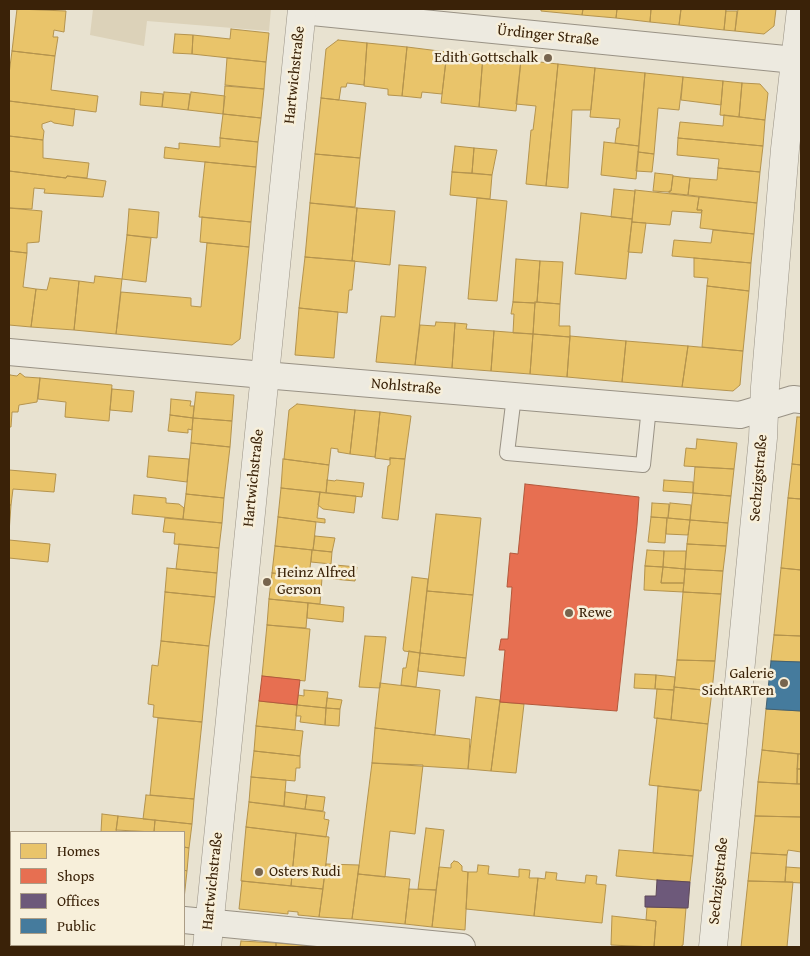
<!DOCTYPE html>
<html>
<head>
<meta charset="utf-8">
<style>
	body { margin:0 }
	#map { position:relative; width:810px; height:956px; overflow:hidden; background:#e8e2d0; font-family:"Gentium Book Plus",serif }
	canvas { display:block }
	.frame { position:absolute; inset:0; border:10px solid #3a2208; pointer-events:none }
	.legend { position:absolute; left:10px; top:831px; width:175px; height:115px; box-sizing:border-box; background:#f7efda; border:1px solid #ab9d86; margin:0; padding:6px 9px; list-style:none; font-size:15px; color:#3a2208 }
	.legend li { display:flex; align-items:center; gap:10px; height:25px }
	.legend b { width:25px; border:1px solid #ab9d86 }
</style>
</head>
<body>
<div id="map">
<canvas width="810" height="956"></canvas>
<div class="frame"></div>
<ul class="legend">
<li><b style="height:14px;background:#e9c46a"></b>Homes</li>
<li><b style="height:14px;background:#e76f51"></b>Shops</li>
<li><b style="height:14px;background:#6d597a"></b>Offices</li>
<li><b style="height:14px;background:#457b9d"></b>Public</li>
</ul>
</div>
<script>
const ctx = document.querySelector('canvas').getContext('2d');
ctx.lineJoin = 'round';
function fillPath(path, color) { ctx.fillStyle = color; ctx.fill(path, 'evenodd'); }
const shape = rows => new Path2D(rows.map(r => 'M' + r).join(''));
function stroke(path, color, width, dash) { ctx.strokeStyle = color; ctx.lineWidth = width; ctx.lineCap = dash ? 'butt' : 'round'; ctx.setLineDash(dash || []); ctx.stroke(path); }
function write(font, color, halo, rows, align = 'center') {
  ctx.font = font + ' "Gentium Book Plus",serif'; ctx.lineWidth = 5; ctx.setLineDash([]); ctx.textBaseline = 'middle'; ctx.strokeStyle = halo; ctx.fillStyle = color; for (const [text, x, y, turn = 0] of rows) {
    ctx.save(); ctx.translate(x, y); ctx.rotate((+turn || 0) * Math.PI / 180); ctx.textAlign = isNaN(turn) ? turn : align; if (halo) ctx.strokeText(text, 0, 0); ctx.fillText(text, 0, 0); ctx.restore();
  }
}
fillPath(shape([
	[93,9,271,9,269,31,147,21,144,46,90,35]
]), '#dcd2b9');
const homes = shape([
	[17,9,66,11,64,32,54,30,53,37,58,37,55,56,12,51,17,9],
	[541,9,583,9,582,15,541,11,541,9],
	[583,9,617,9,616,18,582,15,583,9],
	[617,9,651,9,650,22,616,18,617,9],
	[651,9,681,9,679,25,650,22,651,9],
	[681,9,726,9,724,30,679,25,681,9],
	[738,9,776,9,774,26,764,34,735,31,738,9],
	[726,11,737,11,735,31,724,30,726,11],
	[231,29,269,33,266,62,192,54,193,35,230,39,231,29],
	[175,34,193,35,192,54,173,53,175,34],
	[338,40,367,43,364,85,347,83,346,87,341,87,339,100,321,98,326,49,338,40],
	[367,43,407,47,402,96,388,95,388,89,364,86,367,43],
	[407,47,447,52,442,94,422,92,421,98,402,96,407,47],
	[12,51,55,56,51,90,98,96,96,112,9,101,9,74,12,51],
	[447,52,483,56,479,107,441,103,447,52],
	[483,56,521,60,516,111,479,107,483,56],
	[227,58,266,62,264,89,225,85,227,58],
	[521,60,558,64,546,186,526,184,531,130,533,130,536,106,516,104,521,60],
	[558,64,595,68,591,110,572,110,568,188,546,186,558,64],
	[595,68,645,73,639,146,615,143,617,128,619,128,620,119,590,117,595,68],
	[645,73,683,77,679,110,658,108,654,154,638,152,645,73],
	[683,77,723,81,721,105,681,100,683,77],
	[723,81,742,83,739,117,720,115,723,81],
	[742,83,760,84,768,93,765,120,739,117,742,83],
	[225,86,264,89,261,118,223,114,225,86],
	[141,92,163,94,162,107,140,105,141,92],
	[164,92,190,94,188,110,162,107,164,92],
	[191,92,225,96,223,114,188,110,191,92],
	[321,98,366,103,360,158,315,154,321,98],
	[9,101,75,109,73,126,54,123,51,121,42,124,42,128,44,131,43,140,9,136,9,101],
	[223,114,261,118,258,142,220,138,223,114],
	[724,115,765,120,763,146,678,138,680,122,723,126,724,115],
	[9,136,43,140,43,158,89,163,87,178,67,176,66,178,9,171,9,136],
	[220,138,258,142,256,167,164,158,165,147,179,149,179,143,220,147,220,138],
	[678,138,763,146,760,172,718,168,719,159,677,155,678,138],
	[604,142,639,146,636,179,601,175,604,142],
	[455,146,474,148,472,173,452,172,455,146],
	[474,148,497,150,492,175,472,173,474,148],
	[638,152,654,154,652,172,636,171,638,152],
	[315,154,360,158,355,207,310,203,315,154],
	[205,162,256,167,251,222,199,217,205,162],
	[718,168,760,172,757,203,688,195,690,178,717,180,718,168],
	[9,171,66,178,67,176,106,181,103,197,44,193,45,189,34,188,32,209,9,208,9,171],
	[452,172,492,175,490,199,450,195,452,172],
	[655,173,673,175,671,191,668,192,653,191,655,173],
	[673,176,690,178,688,195,669,193,669,191,671,191,673,176],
	[614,189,635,191,632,219,611,217,614,189],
	[635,190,699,197,697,210,702,210,701,213,672,211,670,225,632,222,635,190],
	[699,197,757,203,754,234,700,228,702,210,697,210,699,197],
	[477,198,507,201,497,301,468,299,477,198],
	[310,203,357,208,352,261,305,257,310,203],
	[9,208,42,211,39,242,27,243,27,253,9,251,9,208],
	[357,208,395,211,390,265,352,261,357,208],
	[129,209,159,212,157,238,127,235,129,209],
	[581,213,632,219,626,279,575,274,581,213],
	[202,217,251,222,249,247,200,242,202,217],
	[632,222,646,223,642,253,628,252,632,222],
	[713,230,754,234,751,263,672,256,674,240,711,243,713,230],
	[127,235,151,238,146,282,122,279,127,235],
	[207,243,249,247,240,339,232,345,116,334,121,292,191,298,191,306,201,307,207,243],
	[9,251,27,253,23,287,36,289,31,327,9,325,9,251],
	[305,257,355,261,352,290,349,290,347,313,299,308,305,257],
	[694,258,751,263,749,291,707,286,708,278,694,277,694,258],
	[516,259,540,261,537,302,535,303,513,302,516,259],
	[540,261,563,262,560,304,537,302,540,261],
	[399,265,426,267,415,365,376,362,381,316,395,317,399,265],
	[95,276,122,279,116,334,74,330,79,281,94,283,95,276],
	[50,278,79,281,74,330,31,327,36,289,47,290,50,278],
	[707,286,749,291,743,351,702,347,707,286],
	[513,302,535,303,533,334,513,333,514,314,511,314,513,302],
	[535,302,560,304,559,326,570,326,570,337,533,334,535,302],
	[299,308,338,312,334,358,295,355,299,308],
	[436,322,455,323,452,368,415,365,420,325,435,326,436,322],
	[455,323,467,324,466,329,494,331,491,371,452,368,455,323],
	[494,331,533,334,530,374,491,371,494,331],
	[533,334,570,337,567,377,530,374,533,334],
	[570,336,626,341,622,382,567,377,570,336],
	[626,341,688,346,682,387,622,382,626,341],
	[688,346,743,351,740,385,733,391,682,387,688,346],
	[9,373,10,375,17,376,20,373,25,377,40,378,37,402,19,405,18,412,12,412,11,427,9,427,9,373],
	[40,378,112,385,109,421,65,417,66,402,38,399,40,378],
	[112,389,134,391,132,412,110,410,112,389],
	[196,392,234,395,232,421,193,418,196,392],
	[171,399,191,401,190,406,194,406,193,418,170,415,171,399],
	[297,404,355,410,350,454,338,452,338,449,331,448,329,465,284,459,289,410,297,404],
	[355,410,380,412,375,457,350,454,355,410],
	[380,412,411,416,405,459,390,458,390,460,375,458,380,412],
	[170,415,193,418,192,430,188,429,188,433,168,431,170,415],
	[797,417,801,417,801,465,792,464,797,417],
	[193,418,232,421,230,447,191,443,193,418],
	[697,439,737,443,734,469,684,466,686,448,696,449,697,439],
	[191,443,230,447,224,498,186,494,191,443],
	[149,456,189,459,187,482,147,477,149,456],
	[390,458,405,459,398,520,382,518,388,466,390,465,390,458],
	[283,459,329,465,326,493,281,488,283,459],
	[792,464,801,465,801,499,788,498,792,464],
	[695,467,734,469,731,496,693,493,695,467],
	[9,470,56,474,54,492,13,489,11,505,9,505,9,470],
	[327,480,335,481,336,480,364,483,362,497,326,493,327,480],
	[664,480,693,482,693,493,663,491,664,480],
	[281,488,320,492,317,518,325,519,325,523,278,517,281,488],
	[320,492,356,496,354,513,323,509,318,505,320,492],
	[693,493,731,496,728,523,690,520,693,493],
	[186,494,224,498,222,523,183,519,186,494],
	[134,495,166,498,166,503,179,504,184,508,183,519,132,514,134,495],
	[788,498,801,499,801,570,781,568,788,498],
	[652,503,669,504,668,518,651,517,652,503],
	[670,503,691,505,690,520,668,518,670,503],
	[9,505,11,505,9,533,9,505],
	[436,514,481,518,473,595,427,591,436,514],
	[278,517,316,522,313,550,275,546,278,517],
	[651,517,667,518,665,543,648,542,651,517],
	[165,518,222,523,219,548,174,544,175,533,163,532,165,518],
	[667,518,690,520,688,535,666,534,667,518],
	[690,520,728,523,726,546,687,544,690,520],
	[315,536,335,538,332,552,313,550,315,536],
	[9,540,50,544,48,562,9,558,9,540],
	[179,544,219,548,217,573,176,569,179,544],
	[687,544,726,546,723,571,685,569,687,544],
	[275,546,312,550,309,577,272,573,275,546],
	[312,550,332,552,331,564,311,562,312,550],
	[647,550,664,551,663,567,645,566,647,550],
	[664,551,686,551,685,569,663,567,664,551],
	[335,565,357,567,355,581,333,579,335,565],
	[645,566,663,567,661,583,684,583,683,592,644,590,645,566],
	[663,567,685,569,684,583,661,583,663,567],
	[167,568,217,573,215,597,165,592,167,568],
	[781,568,801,570,801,636,774,635,781,568],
	[685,569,723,571,721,594,683,592,685,569],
	[272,573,322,578,320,604,269,599,272,573],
	[412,577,428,579,420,653,404,651,403,649,412,577],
	[427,591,473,595,466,658,420,653,427,591],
	[165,592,215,597,209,646,161,641,165,592],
	[683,592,721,594,715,661,677,660,683,592],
	[269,599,308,603,306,628,267,625,269,599],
	[308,603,344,607,343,622,307,618,308,603],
	[267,625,310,629,305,681,262,676,267,625],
	[774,635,801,636,801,662,771,661,774,635],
	[365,636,386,637,380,688,359,687,365,636],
	[161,641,209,646,202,722,153,717,154,705,148,704,152,665,158,666,161,641],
	[409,651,420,653,416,687,401,685,403,668,406,668,409,651],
	[420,653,466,658,464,676,418,671,420,653],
	[677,660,715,661,712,691,674,687,677,660],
	[635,674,656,675,655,689,634,688,635,674],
	[656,675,675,677,674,690,655,689,656,675],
	[380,683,440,690,435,735,375,728,380,683],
	[674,687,712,691,708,724,671,720,674,687],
	[657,689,674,690,671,720,654,718,657,689],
	[304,690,328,692,326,708,297,705,298,695,304,696,304,690],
	[476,697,500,700,491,771,468,769,476,697],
	[327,698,342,700,340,709,326,708,327,698],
	[259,701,297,705,295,730,256,726,259,701],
	[500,702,524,704,516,773,491,771,500,702],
	[297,705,326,708,325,725,300,722,301,716,296,716,297,705],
	[326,708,340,709,339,726,325,725,326,708],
	[766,709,801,711,801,754,762,750,766,709],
	[158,718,202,722,194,799,150,795,158,718],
	[657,718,708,724,701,791,649,785,657,718],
	[256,726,303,731,300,756,254,751,256,726],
	[375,728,470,739,468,769,372,763,375,728],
	[762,750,798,754,797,784,758,782,762,750],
	[254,751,300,756,300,768,296,768,295,781,251,777,254,751],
	[798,754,801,754,801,769,797,769,798,754],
	[372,763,423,765,415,834,390,831,385,877,358,874,372,763],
	[797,769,801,769,801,784,797,784,797,769],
	[251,777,286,780,284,806,249,802,251,777],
	[758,782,801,784,801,817,755,816,758,782],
	[658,786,699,790,693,856,653,853,658,786],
	[285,792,307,795,305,809,284,806,285,792],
	[146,795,194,799,192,824,143,819,146,795],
	[307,795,325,797,323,811,305,809,307,795],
	[249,802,325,812,324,819,329,820,326,837,246,827,249,802],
	[102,814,118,816,116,832,101,832,102,814],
	[118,816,155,820,154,832,116,830,118,816],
	[755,816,801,817,801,852,788,850,787,855,751,853,755,816],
	[155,820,192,824,189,848,184,847,184,832,154,832,155,820],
	[246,827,296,833,291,886,241,881,246,827],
	[426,828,444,830,436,890,418,889,426,828],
	[296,833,329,837,323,889,291,886,296,833],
	[9,847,11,848,11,878,9,878,9,847],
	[184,847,189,848,187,871,184,870,184,847],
	[619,850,693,856,690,882,657,880,616,876,619,850],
	[751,853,787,855,785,882,748,881,751,853],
	[454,861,458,862,462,866,462,871,468,872,465,930,432,927,439,867,451,868,451,864,454,861],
	[326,864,359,865,352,919,319,917,326,864],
	[478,865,489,866,488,874,519,877,519,869,530,870,529,878,538,878,534,916,466,909,468,872,477,872,478,865],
	[786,867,801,868,801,883,785,882,786,867],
	[184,870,187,871,184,899,184,870],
	[546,872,557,873,556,880,585,883,586,875,597,876,596,884,606,885,602,923,534,916,538,878,545,879,546,872],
	[358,874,410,879,405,924,352,919,358,874],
	[242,881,323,889,319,917,298,915,298,912,288,911,288,914,239,909,242,881],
	[748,881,793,882,787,947,741,947,748,881],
	[409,889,436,890,432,927,405,924,409,889],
	[647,907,686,908,683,945,680,947,654,947,656,921,646,920,647,907],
	[612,916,656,921,654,947,611,945,612,916],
	[241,941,276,943,276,947,240,947,241,941],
	[276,943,327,947,276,947,276,943],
	[88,945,180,945,180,947,88,947,88,945]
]);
fillPath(homes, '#e9c46a');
stroke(homes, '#b4934d', 1);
const shops = shape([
	[525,484,639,497,637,525,617,711,500,702,505,650,499,650,501,639,508,639,512,587,507,587,510,553,518,554,525,484],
	[262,676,300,680,297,705,259,701,262,676]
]);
fillPath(shops, '#e76f51');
stroke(shops, '#b3583b', 1);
const offices = shape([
	[657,880,690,882,688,908,645,907,645,896,656,896,657,880]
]);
fillPath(offices, '#6d597a');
stroke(offices, '#5e4858', 1);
const public = shape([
	[771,661,801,662,801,711,766,709,771,661]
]);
fillPath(public, '#457b9d');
stroke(public, '#426070', 1);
const service = shape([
	[514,396,507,453,643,465,649,407]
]);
const minor = shape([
	[302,11,795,60],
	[9,352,264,375,740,415,793,399,801,400],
	[9,903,11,903],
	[184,920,462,947]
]);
const tertiary = shape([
	[207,947,302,9],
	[713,947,763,438,765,387,785,149,801,9]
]);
stroke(service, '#999285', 16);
stroke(minor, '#999285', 28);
stroke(tertiary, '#999285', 29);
stroke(service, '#edeae0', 14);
stroke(minor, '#edeae0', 26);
stroke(tertiary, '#edeae0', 28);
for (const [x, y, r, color] of [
	[548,58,5,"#77654e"],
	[267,582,5,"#77654e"],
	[569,613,5,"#77654e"],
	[784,683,5,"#77654e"],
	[259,872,5,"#77654e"]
]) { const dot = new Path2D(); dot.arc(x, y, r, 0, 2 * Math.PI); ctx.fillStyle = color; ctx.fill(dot); stroke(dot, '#f7efda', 2); }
write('15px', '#3a2208', '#f7efda', [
	["Ürdinger Straße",548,36,6],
	["Hartwichstraße",295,75,-84],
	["Nohlstraße",406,387,5],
	["Hartwichstraße",254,478,-84],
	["Sechzigstraße",759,478,-85],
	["Hartwichstraße",213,881,-84],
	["Sechzigstraße",719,881,-84]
]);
write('15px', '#3a2208', '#f7efda', [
	["Edith Gottschalk",538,58,"right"],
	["Heinz Alfred",277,573],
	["Gerson",277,590],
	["Rewe",579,613],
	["Galerie",774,674,"right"],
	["SichtARTen",774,691,"right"],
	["Osters Rudi",269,872]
], 'left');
</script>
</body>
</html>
